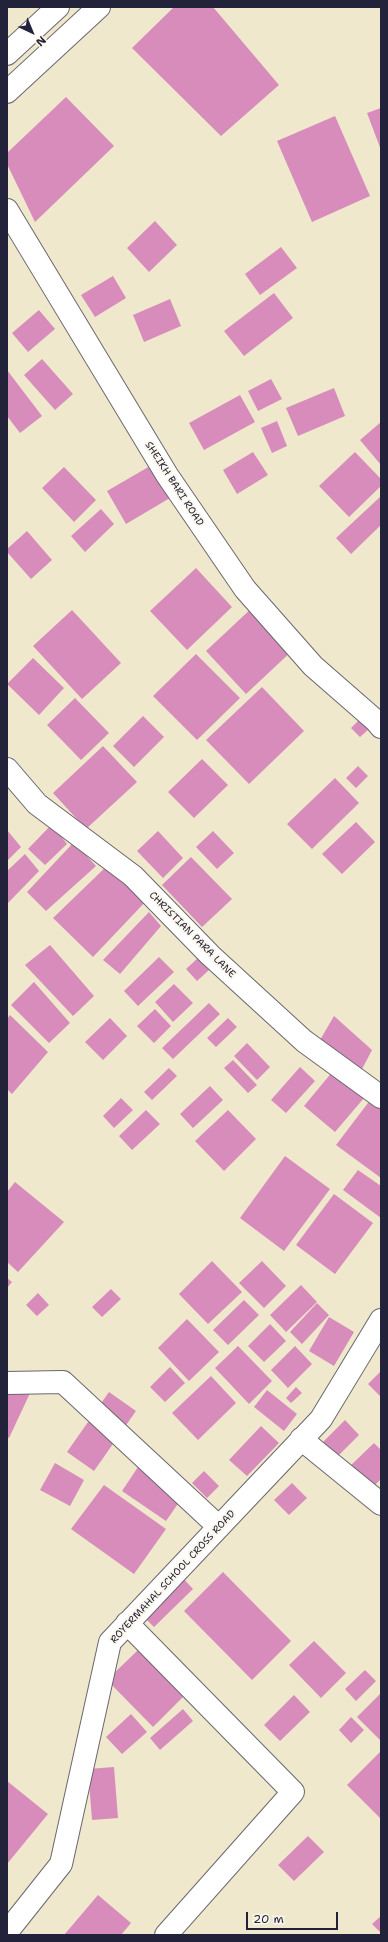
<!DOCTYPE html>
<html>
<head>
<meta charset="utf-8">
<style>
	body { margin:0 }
	#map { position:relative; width:388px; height:1942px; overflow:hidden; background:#efe8cd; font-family:"Shantell Sans",sans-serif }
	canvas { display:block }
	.frame { position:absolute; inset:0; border:8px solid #22223b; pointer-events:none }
	.north { position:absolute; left:12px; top:12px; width:40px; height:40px; -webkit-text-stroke:3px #fbf7ec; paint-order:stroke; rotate:136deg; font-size:11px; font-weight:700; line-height:16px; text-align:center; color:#22223b }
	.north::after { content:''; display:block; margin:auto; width:14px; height:18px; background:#22223b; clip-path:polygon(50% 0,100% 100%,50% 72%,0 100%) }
	.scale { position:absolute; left:246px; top:1912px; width:92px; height:18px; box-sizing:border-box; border:2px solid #22223b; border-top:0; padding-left:5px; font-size:12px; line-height:14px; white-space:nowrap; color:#22223b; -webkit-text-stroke:3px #fbf7ec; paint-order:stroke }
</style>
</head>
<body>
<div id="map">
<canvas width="388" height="1942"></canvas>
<div class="frame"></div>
<div class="north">N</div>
<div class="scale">20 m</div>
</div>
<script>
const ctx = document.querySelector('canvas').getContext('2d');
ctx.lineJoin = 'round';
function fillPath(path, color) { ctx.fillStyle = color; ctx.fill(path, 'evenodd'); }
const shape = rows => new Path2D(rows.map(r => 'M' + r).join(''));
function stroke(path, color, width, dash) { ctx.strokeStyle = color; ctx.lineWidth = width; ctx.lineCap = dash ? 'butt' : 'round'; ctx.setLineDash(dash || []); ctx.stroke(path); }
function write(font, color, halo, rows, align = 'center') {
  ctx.font = font + ' "Shantell Sans",sans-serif'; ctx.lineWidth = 4; ctx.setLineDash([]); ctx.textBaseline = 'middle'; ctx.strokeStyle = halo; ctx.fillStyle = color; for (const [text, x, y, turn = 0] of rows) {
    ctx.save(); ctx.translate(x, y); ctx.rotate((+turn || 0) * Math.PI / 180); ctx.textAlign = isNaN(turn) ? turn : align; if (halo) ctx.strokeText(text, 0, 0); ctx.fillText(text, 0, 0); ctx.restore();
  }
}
fillPath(shape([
	[174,7,213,7,279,85,221,136,132,48],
	[66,97,114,146,35,222,7,164,7,153],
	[381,108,381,150,367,113],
	[335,116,370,196,312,222,277,141],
	[155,221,177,245,149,272,127,248],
	[281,247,297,268,260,295,245,274],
	[113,276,126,298,95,317,81,295],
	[274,293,293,318,244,356,224,331],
	[170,299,181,326,144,342,133,315],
	[39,310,55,329,28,352,12,333],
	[42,359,73,394,55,410,24,375],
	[7,370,42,416,20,433,7,416],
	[271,379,282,399,258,411,248,391],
	[334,388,345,416,298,436,286,408],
	[240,395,255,422,204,450,189,423],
	[277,421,287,446,272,453,261,428],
	[381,422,381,465,360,440],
	[253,452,268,475,237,494,223,470],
	[355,452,381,479,381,486,349,517,319,486],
	[157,462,175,495,126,524,107,491],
	[64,467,96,500,74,522,42,488],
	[380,497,381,525,351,554,336,538],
	[101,509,114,524,85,552,71,536],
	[27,531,52,560,31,579,7,552,7,549],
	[196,568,232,607,187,650,150,611],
	[254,606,294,649,246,694,206,651],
	[72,610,121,663,82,699,33,646],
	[196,654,240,698,197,740,153,696],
	[33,658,64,688,39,715,7,684],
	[262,687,304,731,249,784,206,740],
	[75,698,109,733,81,760,47,725],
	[143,716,164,737,134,767,113,746],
	[361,718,370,728,360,737,351,728],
	[103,746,137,782,86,829,53,793],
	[202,759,228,785,194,818,168,792],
	[358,766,368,776,356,788,346,778],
	[335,778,359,803,312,849,287,824],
	[356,822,375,842,342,874,322,854],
	[52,824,67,844,45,865,28,849],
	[7,830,21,847,7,861],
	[158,831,183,858,163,878,137,851],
	[213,831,234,853,217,869,196,847],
	[74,842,96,866,46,911,27,892],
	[25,854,39,871,8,903,7,871],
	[191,857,232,899,202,927,162,885],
	[111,862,148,899,93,957,53,918],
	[149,912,161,926,120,974,103,960],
	[50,945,94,996,73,1016,25,965],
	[159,957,174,972,138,1006,124,991],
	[198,958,209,970,197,981,186,969],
	[34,982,70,1023,49,1043,11,1005],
	[174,984,193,1003,173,1022,155,1002],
	[209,1003,220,1014,173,1059,162,1048],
	[155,1009,171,1026,154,1043,137,1026],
	[10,1015,48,1052,12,1094,7,1089,7,1019],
	[334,1016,372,1050,361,1071,320,1040],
	[110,1018,127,1036,103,1060,85,1042],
	[228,1018,237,1027,216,1047,207,1038],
	[247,1043,270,1067,257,1080,234,1056],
	[233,1060,257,1085,248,1093,224,1068],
	[300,1067,315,1081,286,1113,271,1100],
	[169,1068,177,1076,152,1100,144,1092],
	[333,1071,364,1098,335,1132,304,1106],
	[210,1086,223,1100,193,1128,180,1114],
	[121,1098,133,1110,114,1128,103,1116],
	[371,1099,381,1107,381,1178,336,1145],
	[146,1110,160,1124,132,1150,119,1136],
	[228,1110,256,1139,224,1171,195,1141],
	[285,1156,330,1189,284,1251,240,1218],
	[358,1170,381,1186,381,1218,343,1190],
	[15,1182,64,1222,18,1272,7,1262,7,1192],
	[334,1194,373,1223,335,1274,296,1245],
	[212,1261,242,1292,208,1324,179,1294],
	[262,1261,286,1286,264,1308,239,1283],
	[7,1278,12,1282,7,1288],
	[301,1285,317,1302,286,1332,270,1315],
	[111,1289,121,1299,102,1317,92,1307],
	[38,1293,49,1305,37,1316,26,1305],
	[244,1300,259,1315,228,1345,213,1330],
	[317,1303,329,1315,302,1344,290,1332],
	[329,1317,354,1332,334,1366,309,1351],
	[187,1319,219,1352,189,1381,158,1348],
	[270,1324,286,1341,264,1362,248,1346],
	[238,1346,272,1381,249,1404,215,1368],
	[295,1346,312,1364,288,1388,271,1370],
	[170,1367,185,1383,165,1402,150,1387],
	[381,1371,381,1397,368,1384],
	[211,1376,236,1403,198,1440,172,1413],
	[7,1380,31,1391,9,1438,7,1437],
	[296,1387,302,1393,291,1403,286,1398],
	[267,1390,297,1414,284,1431,254,1407],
	[109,1392,136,1411,94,1471,67,1452],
	[345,1420,359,1435,335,1459,321,1444],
	[261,1426,279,1443,247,1476,229,1460],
	[374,1443,381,1450,381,1479,371,1489,349,1467],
	[55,1463,84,1480,70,1506,40,1490],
	[140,1464,184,1495,166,1521,122,1491],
	[204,1471,219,1486,207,1498,192,1483],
	[292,1483,307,1498,289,1515,274,1500],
	[104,1485,166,1529,134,1574,71,1529],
	[223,1572,291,1641,252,1680,184,1611],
	[181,1576,193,1589,154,1627,142,1615],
	[314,1641,346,1673,321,1698,289,1665],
	[138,1650,183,1697,153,1727,107,1680],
	[365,1670,376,1681,356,1701,345,1689],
	[381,1693,381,1741,357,1717],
	[294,1695,310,1712,280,1741,264,1725],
	[183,1709,193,1721,160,1750,150,1738],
	[131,1714,147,1732,122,1754,106,1737],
	[351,1717,364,1730,351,1743,339,1730],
	[380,1752,381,1754,381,1819,347,1785],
	[114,1767,118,1818,92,1820,88,1769],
	[7,1781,48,1814,7,1864],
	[308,1836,324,1852,294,1881,278,1865],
	[98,1895,131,1923,121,1935,64,1935],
	[381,1916,381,1933,372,1924]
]), '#d88cbb');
const street = shape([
	[7,210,167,475,245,589,313,666,376,721,381,727],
	[7,769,37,804,133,876,210,955,304,1041,381,1097],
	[7,1383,63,1382,219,1527],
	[301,1439,381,1504],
	[127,1623,293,1792,166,1935],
	[7,1932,61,1864,110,1642,321,1419,381,1320]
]);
const secondary = shape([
	[7,54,58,7],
	[7,92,99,7]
]);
stroke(street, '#6a676e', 24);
stroke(secondary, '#6a676e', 24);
stroke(street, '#fff', 22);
stroke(secondary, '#fff', 22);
write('10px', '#22223b', '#fbf7ec', [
	["SHEIKH BARI ROAD",174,484,57],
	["CHRISTIAN PARA LANE",192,935,45],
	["ROYERMAHAL SCHOOL CROSS ROAD",173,1577,-47]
]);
</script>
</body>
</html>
